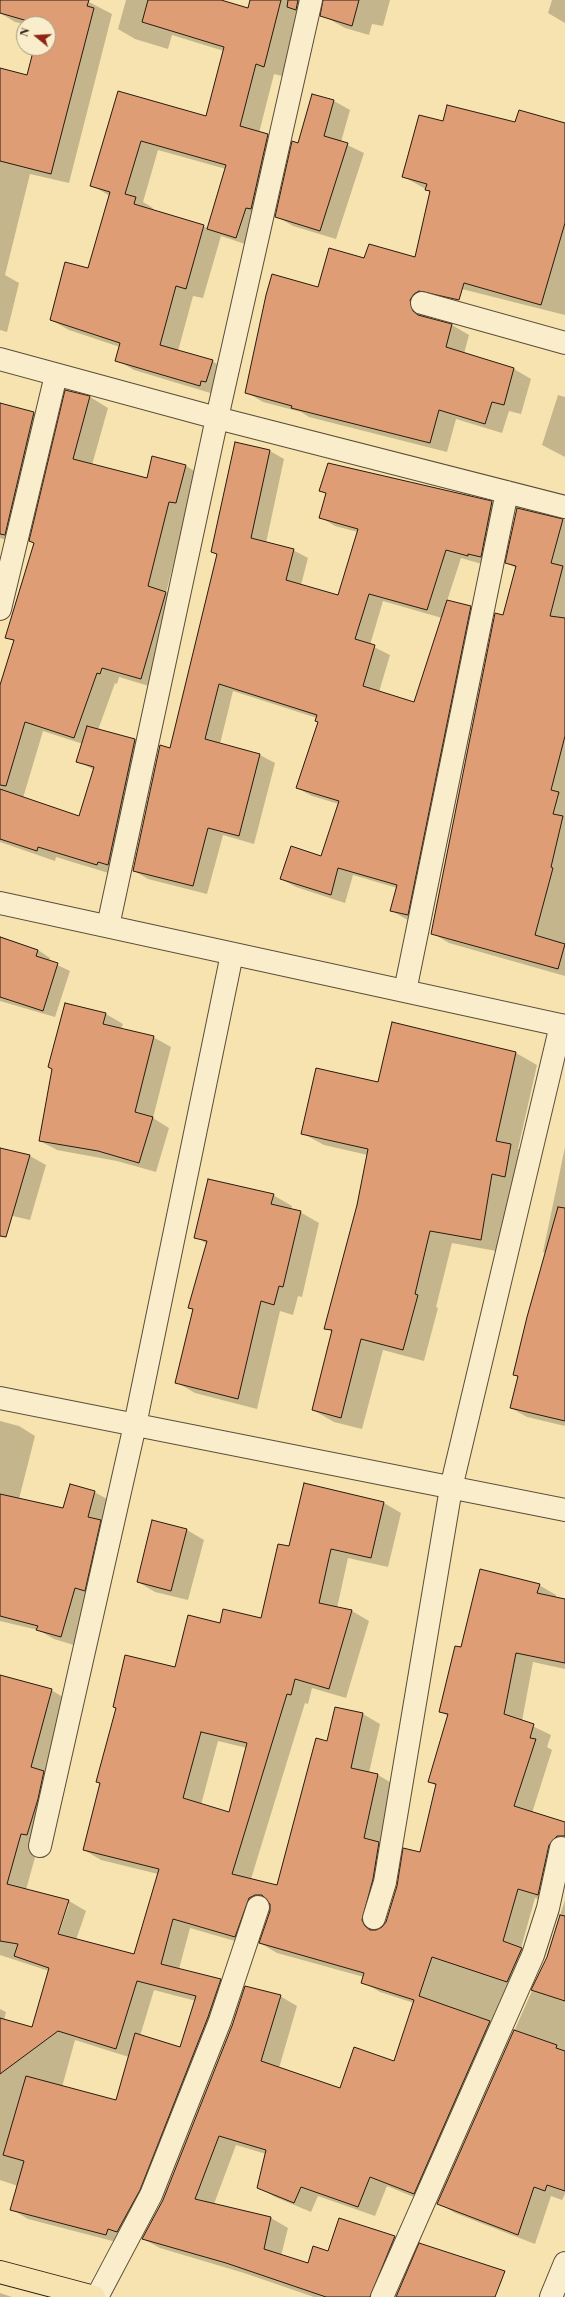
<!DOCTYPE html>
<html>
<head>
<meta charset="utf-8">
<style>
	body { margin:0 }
	#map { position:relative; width:565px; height:2297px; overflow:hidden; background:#f6e3af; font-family:"Libre Bodoni",serif }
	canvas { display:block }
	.north { position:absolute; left:16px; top:16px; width:40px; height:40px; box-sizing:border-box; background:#f9edcb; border:1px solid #a59980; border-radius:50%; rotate:288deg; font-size:11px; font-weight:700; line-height:16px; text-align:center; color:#271b10 }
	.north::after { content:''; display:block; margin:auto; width:14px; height:18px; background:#8f2418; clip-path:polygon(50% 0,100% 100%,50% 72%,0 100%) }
</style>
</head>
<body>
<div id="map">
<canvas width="565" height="2297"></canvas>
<div class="north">N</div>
</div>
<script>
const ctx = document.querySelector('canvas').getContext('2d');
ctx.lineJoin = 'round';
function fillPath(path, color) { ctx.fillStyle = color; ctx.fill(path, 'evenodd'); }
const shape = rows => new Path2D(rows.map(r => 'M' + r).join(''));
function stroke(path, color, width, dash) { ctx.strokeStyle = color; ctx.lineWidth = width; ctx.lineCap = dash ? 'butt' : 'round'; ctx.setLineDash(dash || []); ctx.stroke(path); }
fillPath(shape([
	[1,0,85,0,112,14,69,183,30,174,5,275,19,283,7,332,0,330,0,69,28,76,35,48,48,48,48,24,24,24,15,22,0,13],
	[126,0,218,0,249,10,251,0,301,0,282,76,274,74,259,133,285,145,254,247,221,236,203,298,193,296,178,351,212,361,229,371,217,395,134,370,117,360,120,347,69,330,51,320,89,269,110,196,91,185,119,92,207,118,224,51,172,35,168,49,135,39,118,29],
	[158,150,226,169,208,228,152,210,153,208,143,202],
	[332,0,390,0,383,26,372,24,369,35,345,28,327,18],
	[552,0,565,0,565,23,548,13],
	[313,95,334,101,350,110,341,142,364,153,336,239,293,226,276,216],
	[444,123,565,124,565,315,446,285,442,300,427,309,428,319,452,325,469,335,464,354,514,369,531,379,521,414,509,411,502,433,456,419,447,452,309,417,301,412,263,402,246,392,319,288,365,260,416,258,431,192,404,177],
	[66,391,90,397,108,408,92,465,148,479,186,466,203,476,187,511,166,593,183,603,159,689,119,677,117,684,115,683,98,730,135,739,153,750,115,875,56,857,55,861,0,842,0,688,15,642,7,637,35,544,30,541],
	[43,731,83,744,78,761,94,770,80,817,23,798],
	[558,395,565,397,565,457,542,445],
	[0,404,34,413,52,424,23,545,0,538],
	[270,451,284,459,266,543,293,550,308,558,301,585,339,597,358,532,335,526,320,517,327,494,321,491,329,464,492,502,507,511,482,564,461,558,447,601,470,607,485,616,422,923,406,919,392,911,397,888,353,875,345,903,296,887,281,879,322,857,339,804,312,796,297,788,319,722,317,718,233,691,220,744,260,755,275,763,254,844,223,835,207,894,148,879,134,871,171,749,218,555,212,552],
	[383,601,442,618,415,703,379,692,390,655,370,645],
	[565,519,565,976,449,943,432,933,496,614,504,617,516,568,506,563],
	[0,936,38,950,50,958,49,961,70,971,55,1017,0,1001],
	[106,1014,123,1024,121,1029,153,1037,171,1047,153,1118,169,1128,156,1172,117,1161,57,1150,40,1141],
	[392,1024,516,1053,537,1065,518,1149,532,1157,502,1252,452,1243,436,1307,438,1308,424,1361,383,1350,362,1429,334,1422,313,1410,332,1332,326,1328,358,1205,368,1155,324,1145,302,1133,378,1084],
	[565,1147,565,1426,527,1417,511,1408,519,1377,515,1375,546,1253,543,1252],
	[0,1149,30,1156,46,1165,30,1220,0,1213],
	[273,1195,292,1206,291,1210,300,1212,319,1223,302,1297,298,1296,293,1315,280,1311,257,1409,195,1393,176,1382,194,1310,189,1307,207,1244,196,1237],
	[0,1421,19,1426,35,1436,19,1499,64,1510,94,1492,111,1501,77,1646,54,1639,38,1630,0,1621],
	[384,1503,401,1513,388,1567,348,1558,337,1608,352,1611,369,1621,346,1698,312,1688,308,1704,305,1703,251,1879,278,1886,328,1742,336,1708,363,1714,380,1724,369,1773,378,1775,395,1785,390,1889,379,1930,383,1928,420,1853,437,1786,429,1782,448,1716,440,1712,462,1649,539,1585,556,1595,556,1598,565,1600,565,1669,533,1662,522,1721,551,1735,547,1747,552,1750,532,1813,565,1823,565,1859,555,1904,535,1898,521,1948,539,1959,431,2204,387,2186,375,2216,318,2196,311,2212,275,2197,258,2187,266,2154,236,2145,214,2204,271,2218,288,2228,281,2256,308,2265,329,2253,340,2219,395,2237,412,2246,390,2297,314,2297,244,2273,160,2248,143,2239,280,1996,297,2006,279,2068,340,2090,395,2063,414,2003,380,1992,363,1982,364,1977,277,1953,260,1943,271,1905,267,1908,252,1946,190,1928,179,1969,220,1980,237,1990,124,2244,28,2219,11,2209,18,2186,0,2180,0,2009,6,2012,4,2020,32,2029,49,1971,0,1955,0,1676,51,1690,68,1700,39,1843,26,1890,69,1901,86,1911,76,1940,135,1955,158,1874,101,1860,84,1850,176,1668,221,1624,262,1619,289,1548],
	[218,1741,247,1748,230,1813,201,1805],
	[67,1904,69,1904,57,1939,55,1939],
	[154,1990,196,2001,181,2048,140,2036],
	[75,2040,129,2057,116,2101,62,2087],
	[187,1530,204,1540,188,1600,155,1592,138,1582],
	[565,1900,565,2194,562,2200,551,2196,535,2244,455,2213,438,2203,547,1957],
	[0,2293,12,2297,0,2297]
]), '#0003');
const building = shape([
	[0,0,89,0,87,6,94,8,51,174,0,161,0,68,27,75,34,48,48,48,48,24,38,24,0,13,0,0],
	[148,0,221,0,248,8,250,0,281,0,264,67,256,64,240,126,268,134,251,209,246,208,236,238,207,229,226,165,141,141,125,194,136,197,134,204,204,225,186,289,176,286,160,345,213,360,206,382,201,381,200,386,115,361,120,343,50,320,65,262,88,268,110,192,90,186,118,91,206,116,224,47,142,22,148,0],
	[288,0,298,0,296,10,287,7,288,0],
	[323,0,359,0,352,26,320,16,323,0],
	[312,94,334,100,324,136,348,143,320,231,275,217,292,141,298,143,312,94],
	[447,105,515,122,519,110,565,123,565,223,541,305,464,283,459,300,419,291,414,294,410,300,413,311,418,315,452,324,446,347,514,368,504,405,492,402,485,424,439,410,430,443,291,408,292,406,245,393,266,295,272,274,318,287,329,248,364,258,369,244,415,257,430,191,425,190,427,184,402,177,419,115,443,121,447,105],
	[65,390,90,396,73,459,147,478,152,456,186,465,176,503,169,502,148,586,166,592,141,679,102,668,100,674,97,673,74,738,25,722,6,786,0,785,0,685,14,640,5,638,34,543,29,541,65,390],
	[0,403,34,412,5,535,0,534,0,403],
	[235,442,270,450,251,538,294,549,286,580,338,595,358,529,319,518,326,493,319,491,328,463,492,501,481,557,468,554,468,556,446,550,427,610,369,594,355,639,375,645,363,686,414,702,447,600,471,606,408,915,390,911,397,885,338,868,331,895,280,879,291,846,321,856,339,801,296,788,318,722,315,721,317,715,219,684,205,739,260,754,239,836,208,828,193,886,133,871,160,745,170,748,217,554,211,552,235,442],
	[517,508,563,519,551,563,563,566,550,616,565,618,565,736,551,790,559,792,553,814,563,816,551,867,553,868,535,935,565,944,558,969,431,934,495,613,503,615,516,566,505,563,517,508],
	[87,726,135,739,108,865,98,862,97,865,38,847,37,851,0,839,0,789,79,816,94,767,76,762,87,726],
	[0,937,38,950,36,956,58,963,43,1011,0,997,0,937],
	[65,1003,106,1013,103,1024,154,1036,135,1112,153,1117,139,1163,98,1151,39,1141,52,1069,48,1067,65,1003],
	[392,1022,516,1052,496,1141,511,1144,505,1177,492,1174,481,1240,430,1231,415,1294,418,1295,403,1350,361,1339,341,1418,312,1410,332,1330,324,1329,357,1205,368,1149,301,1134,316,1068,378,1082,392,1022],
	[0,1148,30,1155,6,1237,0,1236,0,1148],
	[208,1179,274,1194,271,1204,301,1211,283,1287,279,1286,274,1305,261,1301,238,1399,175,1383,193,1309,188,1308,207,1241,194,1238,208,1179],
	[558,1207,565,1208,565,1421,510,1408,518,1376,513,1375,527,1317,558,1207],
	[304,1483,384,1502,371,1558,331,1549,319,1603,352,1610,329,1689,295,1679,291,1695,287,1694,232,1874,277,1885,316,1738,327,1741,335,1707,363,1713,351,1768,378,1774,364,1838,379,1842,373,1879,362,1920,365,1926,370,1930,376,1930,382,1927,386,1922,397,1886,403,1848,420,1852,436,1784,428,1782,448,1714,439,1712,455,1646,461,1647,480,1569,540,1584,537,1593,565,1599,565,1663,516,1653,504,1714,534,1724,530,1738,536,1739,514,1806,565,1822,565,1836,557,1836,549,1845,538,1895,518,1889,503,1941,522,1948,507,1982,432,1957,419,1996,490,2021,414,2194,370,2177,358,2207,301,2187,294,2203,257,2188,266,2150,219,2136,195,2199,271,2217,264,2249,308,2263,313,2246,328,2251,339,2218,395,2236,370,2297,326,2297,226,2263,142,2239,163,2200,232,2026,245,1986,281,1995,261,2061,340,2088,354,2047,394,2061,414,2000,361,1983,364,1973,259,1943,270,1911,270,1904,262,1895,255,1895,249,1898,235,1937,173,1919,161,1964,221,1979,208,2017,140,2190,117,2232,108,2229,106,2235,10,2210,24,2161,3,2155,26,2076,116,2100,135,2033,180,2047,196,1996,137,1981,116,2049,58,2031,0,2074,0,2018,32,2027,49,1968,14,1956,18,1944,0,1941,0,1675,52,1689,31,1767,44,1771,38,1799,27,1835,21,1834,7,1884,69,1900,58,1934,134,1954,159,1869,83,1850,100,1783,96,1782,116,1708,113,1707,125,1655,175,1667,188,1615,220,1623,223,1609,261,1618,278,1544,289,1546,304,1483],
	[201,1732,247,1743,229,1812,183,1798,201,1732],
	[70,1484,95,1491,88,1517,101,1520,85,1591,75,1588,61,1637,36,1630,38,1626,0,1616,0,1494,63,1508,70,1484],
	[152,1520,187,1529,171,1591,137,1582,152,1520],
	[560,1915,565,1916,565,2001,531,1990,547,1957,560,1915],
	[514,2030,557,2045,556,2048,565,2051,565,2191,547,2185,545,2191,534,2187,518,2235,437,2204,514,2030],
	[419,2243,505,2271,495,2297,396,2297,419,2243]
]);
fillPath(building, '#de9d74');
stroke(building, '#271b10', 1);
const minor = shape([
	[422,303,565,343],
	[0,359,217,418,565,507],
	[0,609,56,375],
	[0,903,565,1026],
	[108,926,217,418,311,0],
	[405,991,507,492],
	[0,1398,565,1510],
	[40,1846,135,1425,232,954],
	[374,1918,385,1882,451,1488,561,1025],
	[97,2297,151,2195,220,2021,258,1907],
	[382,2297,533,1955,548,1908,561,1848],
	[551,2297,565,2263]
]);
const primary = shape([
	[0,2272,94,2297]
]);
stroke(minor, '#5b4d38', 24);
stroke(primary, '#271b10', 24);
stroke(minor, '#f9edcb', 22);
stroke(primary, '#f6e3af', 22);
</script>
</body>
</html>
